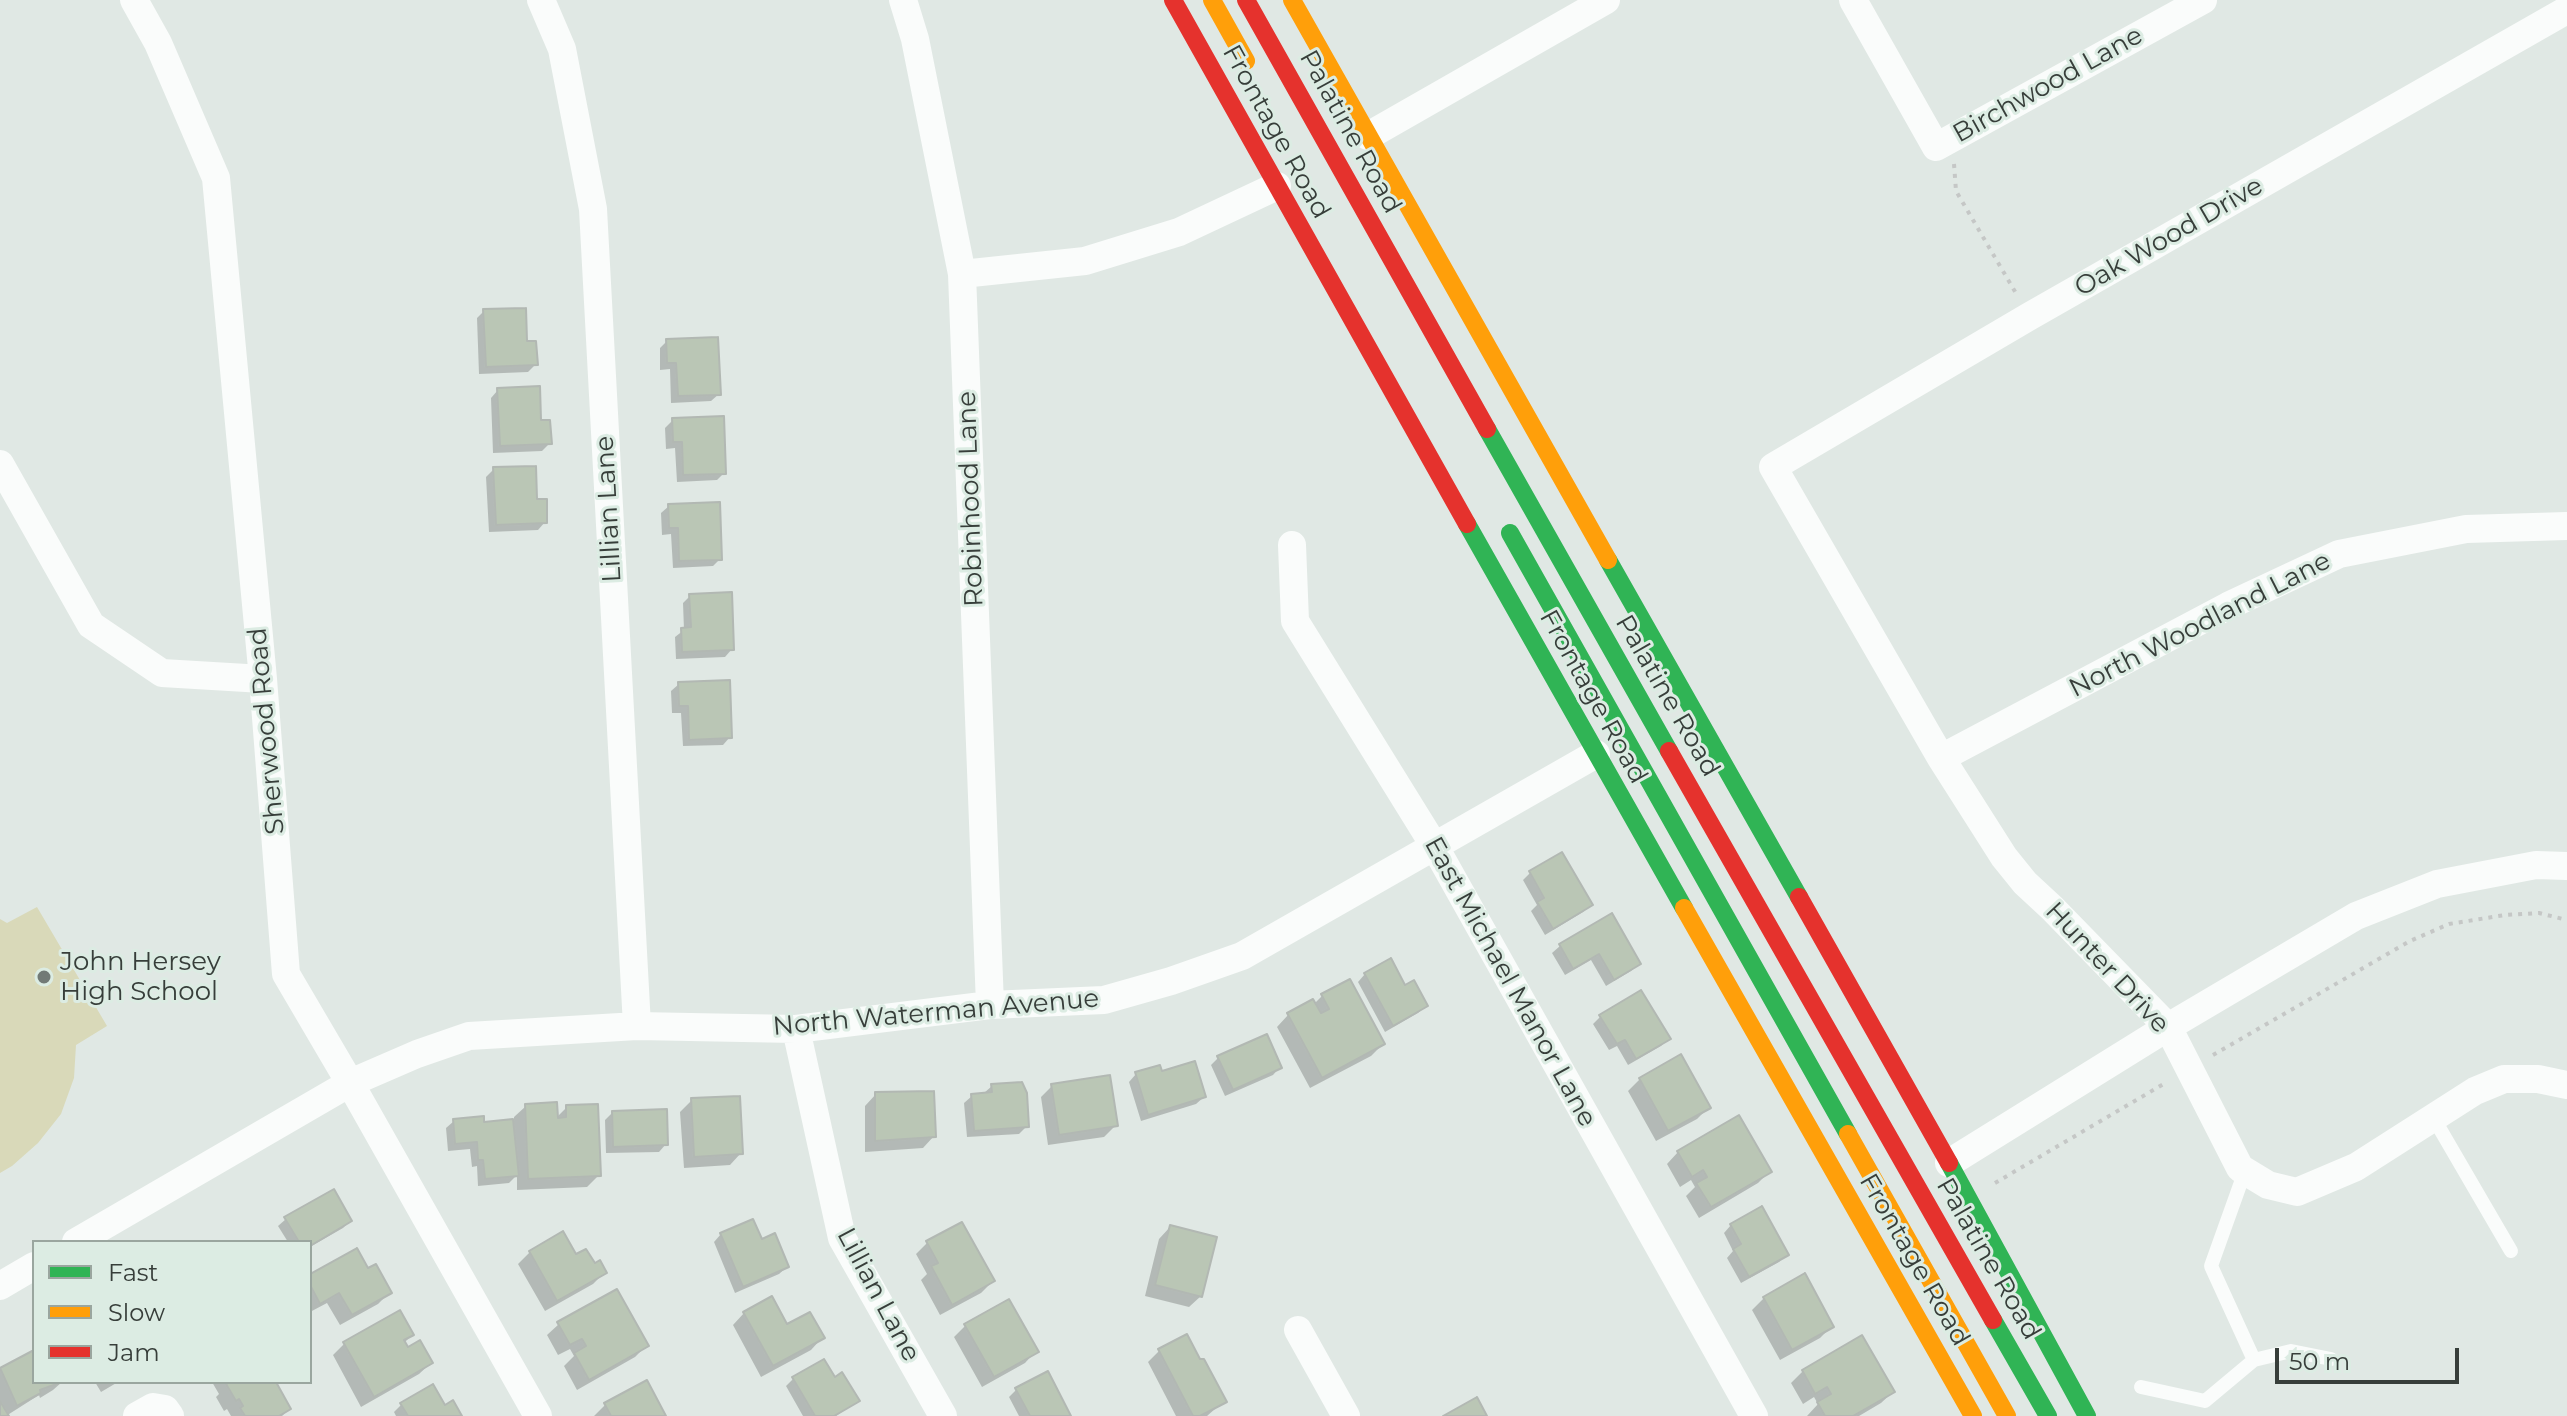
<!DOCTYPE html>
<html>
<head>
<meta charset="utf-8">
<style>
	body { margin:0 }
	#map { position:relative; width:2567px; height:1416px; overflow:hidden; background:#e0e8e4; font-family:Montserrat,sans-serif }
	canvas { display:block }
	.legend { position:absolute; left:32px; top:1240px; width:280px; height:144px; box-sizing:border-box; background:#dcece3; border:2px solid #9aa69f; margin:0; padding:10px 14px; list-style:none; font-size:24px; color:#373e3a }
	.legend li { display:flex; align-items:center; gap:16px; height:40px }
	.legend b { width:40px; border:2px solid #9aa69f }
	.scale { position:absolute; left:2275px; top:1348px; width:184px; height:36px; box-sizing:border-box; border:4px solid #373e3a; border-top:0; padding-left:10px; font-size:24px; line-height:28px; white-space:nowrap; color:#373e3a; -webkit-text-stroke:6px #dcece3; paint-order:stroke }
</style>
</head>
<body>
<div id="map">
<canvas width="2567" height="1416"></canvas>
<ul class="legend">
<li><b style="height:10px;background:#30b455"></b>Fast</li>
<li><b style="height:10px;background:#ff9f0a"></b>Slow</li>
<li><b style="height:10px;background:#e5322d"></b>Jam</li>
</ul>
<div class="scale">50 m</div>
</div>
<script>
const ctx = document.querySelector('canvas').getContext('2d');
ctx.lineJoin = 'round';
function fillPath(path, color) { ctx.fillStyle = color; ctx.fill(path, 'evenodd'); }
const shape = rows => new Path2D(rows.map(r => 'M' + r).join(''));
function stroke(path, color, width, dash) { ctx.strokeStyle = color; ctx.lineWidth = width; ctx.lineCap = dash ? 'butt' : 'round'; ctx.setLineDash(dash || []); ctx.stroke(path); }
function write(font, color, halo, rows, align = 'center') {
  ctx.font = font + ' Montserrat,sans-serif'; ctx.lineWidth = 6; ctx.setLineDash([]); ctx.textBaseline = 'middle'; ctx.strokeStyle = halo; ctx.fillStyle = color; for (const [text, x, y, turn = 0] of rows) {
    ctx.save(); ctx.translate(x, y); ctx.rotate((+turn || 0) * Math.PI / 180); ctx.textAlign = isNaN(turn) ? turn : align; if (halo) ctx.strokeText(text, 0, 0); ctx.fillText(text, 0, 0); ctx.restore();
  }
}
fillPath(shape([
	[37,907,107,1026,76,1045,74,1078,61,1114,38,1143,12,1166,0,1173,0,919,7,923]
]), '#d9d9b9');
fillPath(shape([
	[484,311,525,343,536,364,528,372,479,374,477,318],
	[667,341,719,394,711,401,671,403,670,369,660,370,660,348],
	[498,390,539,422,550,443,542,451,493,453,491,398],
	[673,420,724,473,717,480,677,482,675,448,666,449,665,428],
	[494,469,535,501,545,522,538,530,489,532,486,477],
	[669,506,720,559,713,566,673,568,671,534,662,535,661,513],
	[690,596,732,649,725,657,676,659,675,637,684,630,683,603],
	[679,684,730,737,723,745,683,746,681,713,672,713,671,691],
	[1530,873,1590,905,1583,912,1545,935,1531,911,1537,905,1523,880],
	[1611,916,1638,964,1631,971,1606,986,1591,960,1565,975,1552,953,1560,946],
	[1365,974,1404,988,1426,1006,1418,1013,1385,1032,1358,982],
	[1322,996,1383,1044,1371,1056,1310,1088,1277,1027,1288,1015,1314,1004],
	[1600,1017,1668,1039,1661,1046,1628,1065,1617,1046,1609,1050,1593,1024],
	[1218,1058,1280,1067,1273,1075,1225,1096,1211,1065],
	[1136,1074,1160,1074,1204,1097,1196,1104,1141,1121,1129,1082],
	[1640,1079,1709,1107,1697,1119,1656,1141,1628,1091],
	[992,1086,1027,1126,1019,1134,967,1137,964,1103,972,1096,984,1093],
	[1052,1086,1116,1125,1104,1137,1048,1145,1041,1097],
	[876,1094,934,1136,923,1148,865,1152,865,1106],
	[692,1100,741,1153,730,1165,684,1168,680,1112],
	[526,1106,556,1118,567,1107,599,1175,587,1187,517,1190,517,1175,509,1183,478,1186,477,1166,472,1167,470,1149,448,1151,446,1128,454,1121,483,1124,514,1121,514,1117],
	[612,1113,666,1144,659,1152,606,1153,605,1120],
	[1678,1152,1769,1172,1758,1183,1699,1218,1686,1196,1695,1187,1691,1180,1680,1187,1667,1164],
	[286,1219,350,1221,343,1228,310,1247,310,1242,288,1242,278,1226],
	[1731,1225,1786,1255,1779,1262,1741,1283,1727,1258,1733,1251,1724,1233],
	[1170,1227,1201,1296,1189,1307,1145,1296,1159,1239],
	[562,1234,575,1257,605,1272,593,1284,545,1311,518,1264,530,1252],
	[721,1234,787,1267,779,1274,735,1293,714,1242],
	[927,1243,993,1281,981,1293,940,1315,921,1280,927,1274,916,1254],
	[367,1271,389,1293,378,1304,340,1325,327,1303,310,1312,310,1276],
	[1764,1298,1832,1326,1820,1338,1780,1360,1752,1310],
	[744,1313,786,1327,822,1338,811,1350,761,1377,733,1325],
	[559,1324,646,1346,635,1357,577,1390,564,1366,574,1356,570,1349,558,1355,547,1335],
	[965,1326,1036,1351,1025,1363,982,1387,954,1337],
	[412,1335,404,1343,407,1349,431,1363,419,1374,361,1407,333,1355,344,1344],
	[1159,1351,1224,1401,1207,1416,1176,1416,1148,1362],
	[34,1352,34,1382,62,1382,53,1390,40,1398,39,1395,6,1416,0,1416,0,1370],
	[1803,1371,1893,1392,1881,1403,1859,1416,1807,1416,1818,1404,1814,1397,1803,1404,1791,1383],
	[793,1379,834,1380,857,1401,836,1416,803,1416,786,1386],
	[95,1382,118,1382,101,1392],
	[212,1382,228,1382,234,1393,233,1382,274,1382,289,1409,282,1416,231,1416,227,1409,224,1411,216,1397,219,1394],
	[1016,1390,1069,1416,1019,1416,1009,1397],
	[402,1404,444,1407,459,1416,396,1416,394,1412],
	[605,1405,664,1416,594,1416]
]), '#0003');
const building = shape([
	[526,308,527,341,536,341,538,365,486,367,483,309,526,308],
	[718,337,721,395,678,396,676,363,667,363,666,339,718,337],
	[540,386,541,420,550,420,552,444,500,446,497,388,540,386],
	[724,416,726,474,683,475,682,442,673,442,672,418,724,416],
	[536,466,537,499,547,499,547,523,496,525,493,467,536,466],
	[720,502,722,560,679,561,678,528,669,528,668,504,720,502],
	[732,592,734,650,682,652,681,628,691,627,689,594,732,592],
	[730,680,732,738,689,740,688,706,679,706,678,682,730,680],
	[1562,852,1593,905,1553,929,1537,902,1544,898,1529,871,1562,852],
	[1612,913,1641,964,1614,980,1599,954,1573,969,1559,944,1612,913],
	[1391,958,1405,985,1414,980,1428,1006,1393,1026,1364,973,1391,958],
	[1350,979,1385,1044,1322,1078,1287,1013,1313,999,1321,1013,1329,1009,1321,994,1350,979],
	[1641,990,1671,1039,1636,1059,1625,1040,1617,1044,1599,1015,1641,990],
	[1267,1034,1282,1068,1233,1090,1217,1056,1267,1034],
	[1681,1054,1711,1108,1668,1131,1639,1078,1681,1054],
	[1195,1061,1206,1097,1148,1115,1135,1072,1160,1065,1162,1071,1195,1061],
	[1110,1075,1118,1126,1059,1135,1051,1084,1110,1075],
	[1022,1082,1027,1093,1029,1127,974,1131,971,1094,992,1092,991,1084,1022,1082],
	[934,1091,936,1137,875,1141,875,1092,934,1091],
	[740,1096,743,1154,694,1157,691,1098,740,1096],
	[557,1102,558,1118,566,1117,566,1105,598,1104,601,1176,528,1179,525,1104,557,1102],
	[667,1109,668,1145,613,1147,612,1111,667,1109],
	[1739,1115,1772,1172,1711,1207,1696,1183,1707,1177,1703,1170,1692,1177,1677,1151,1739,1115],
	[484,1116,484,1122,513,1119,519,1176,485,1179,483,1160,478,1160,477,1142,455,1144,453,1119,484,1116],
	[334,1189,352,1221,310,1246,310,1242,299,1242,284,1217,334,1189],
	[1762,1206,1789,1255,1749,1277,1733,1249,1741,1244,1730,1224,1762,1206],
	[753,1219,762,1239,775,1233,789,1267,743,1287,720,1233,753,1219],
	[962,1222,995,1281,952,1305,931,1266,938,1263,926,1241,962,1222],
	[1170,1225,1217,1237,1202,1297,1155,1285,1170,1225],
	[563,1231,576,1254,586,1249,595,1263,600,1260,607,1273,557,1301,529,1251,563,1231],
	[357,1248,368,1268,376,1264,392,1293,352,1315,339,1293,320,1304,310,1285,310,1274,357,1248],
	[1805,1273,1834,1327,1792,1350,1763,1297,1805,1273],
	[617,1289,649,1346,589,1380,574,1353,586,1346,582,1339,570,1345,557,1322,617,1289],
	[772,1296,787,1324,810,1312,825,1338,773,1366,743,1312,772,1296],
	[1009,1299,1039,1352,994,1377,964,1324,1009,1299],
	[400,1310,414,1335,404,1340,408,1347,420,1340,433,1363,374,1397,343,1342,400,1310],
	[1187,1334,1200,1359,1204,1359,1227,1402,1200,1416,1193,1416,1158,1349,1187,1334],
	[1862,1335,1895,1392,1853,1416,1825,1416,1817,1402,1831,1394,1827,1387,1815,1394,1802,1370,1862,1335],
	[34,1350,34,1382,62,1382,40,1390,41,1393,17,1406,0,1368,34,1350],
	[824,1359,835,1377,842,1372,860,1401,834,1416,815,1416,792,1377,824,1359],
	[1048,1371,1071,1416,1030,1416,1015,1388,1048,1371],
	[647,1380,666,1416,611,1416,604,1403,647,1380],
	[230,1382,276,1382,291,1409,279,1416,245,1416,240,1408,243,1406,239,1399,236,1401,226,1384,230,1382],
	[433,1384,445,1405,453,1400,462,1416,408,1416,400,1403,433,1384],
	[1477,1397,1487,1416,1443,1416,1477,1397],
	[0,1401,9,1416,0,1416,0,1401]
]);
fillPath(building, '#bac6b5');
stroke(building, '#b2b8b3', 2);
stroke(shape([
	[1954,164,1956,191,2017,295],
	[2213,1055,2410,941,2449,924,2505,915,2539,913,2567,920],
	[1995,1183,2167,1082]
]), '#c5c7c6', 4, [4, 6]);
stroke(shape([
	[2433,1117,2511,1251],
	[2254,1360,2291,1351,2331,1359],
	[2141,1387,2205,1401,2254,1360,2211,1266,2245,1171]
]), '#fafcfb', 14);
stroke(shape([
	[134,0,158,43,216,178,263,679,286,974,350,1083,538,1416],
	[541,0,562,49,593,209,637,1026],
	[903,0,915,39,962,274,990,1005],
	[1853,0,1936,147,2203,0],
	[2567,10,2030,316,1773,467,1941,758,2004,857,2025,883,2052,908,2168,1027,2240,1168,2268,1185,2297,1192,2356,1167,2475,1091,2504,1079,2538,1079,2567,1085],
	[1368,136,1606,0],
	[962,274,1085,261,1179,232,1277,186],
	[0,464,91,625,162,673,263,679],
	[1292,545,1295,621,1435,847,1754,1416],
	[1941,758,2228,606,2339,554,2466,529,2567,526],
	[796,1029,842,1238,943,1416],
	[1949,1163,2168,1027,2356,916,2437,884,2536,865,2567,866],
	[76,1242,350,1083,417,1054,469,1036,637,1026,796,1029,990,1005,1104,1000,1171,981,1242,956,1596,754],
	[0,1286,34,1266],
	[1298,1330,1346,1416],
	[137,1416,153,1407,165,1409,170,1416]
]), '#fafcfb', 28);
stroke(shape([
	[1487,429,1669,751],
	[1467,524,1684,908],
	[1510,533,1848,1134],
	[1608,560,1799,897],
	[1949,1163,2087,1416],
	[1993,1320,2048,1416]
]), '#30b455', 18);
stroke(shape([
	[1212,0,1246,61],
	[1292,0,1608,560],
	[1684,908,1973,1416],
	[1848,1134,2007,1416]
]), '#ff9f0a', 18);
stroke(shape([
	[1173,0,1467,524],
	[1246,0,1487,429],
	[1669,751,1993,1320],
	[1799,897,1949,1163]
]), '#e5322d', 18);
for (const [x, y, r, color] of [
	[44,977,8,"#727a76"]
]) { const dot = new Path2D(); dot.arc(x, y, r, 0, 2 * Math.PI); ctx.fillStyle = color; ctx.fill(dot); stroke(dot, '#dcece3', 3); }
write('26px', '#373e3a', '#dcece3', [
	["Birchwood Lane",2048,85,-29],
	["Frontage Road",1276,132,61],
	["Palatine Road",1350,132,61],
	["Oak Wood Drive",2169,237,-30],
	["Robinhood Lane",971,499,-92],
	["Lillian Lane",609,509,-93],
	["North Woodland Lane",2200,625,-27],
	["Palatine Road",1667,696,60],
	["Frontage Road",1593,697,61],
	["Sherwood Road",267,731,-95],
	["Hunter Drive",2107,968,47],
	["East Michael Manor Lane",1510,982,61],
	["North Waterman Avenue",936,1013,-5],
	["Palatine Road",1988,1259,60],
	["Frontage Road",1914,1260,60],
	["Lillian Lane",878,1295,62]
]);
write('26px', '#373e3a', '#dcece3', [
	["John Hersey",60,962],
	["High School",60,992]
], 'left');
</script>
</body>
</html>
